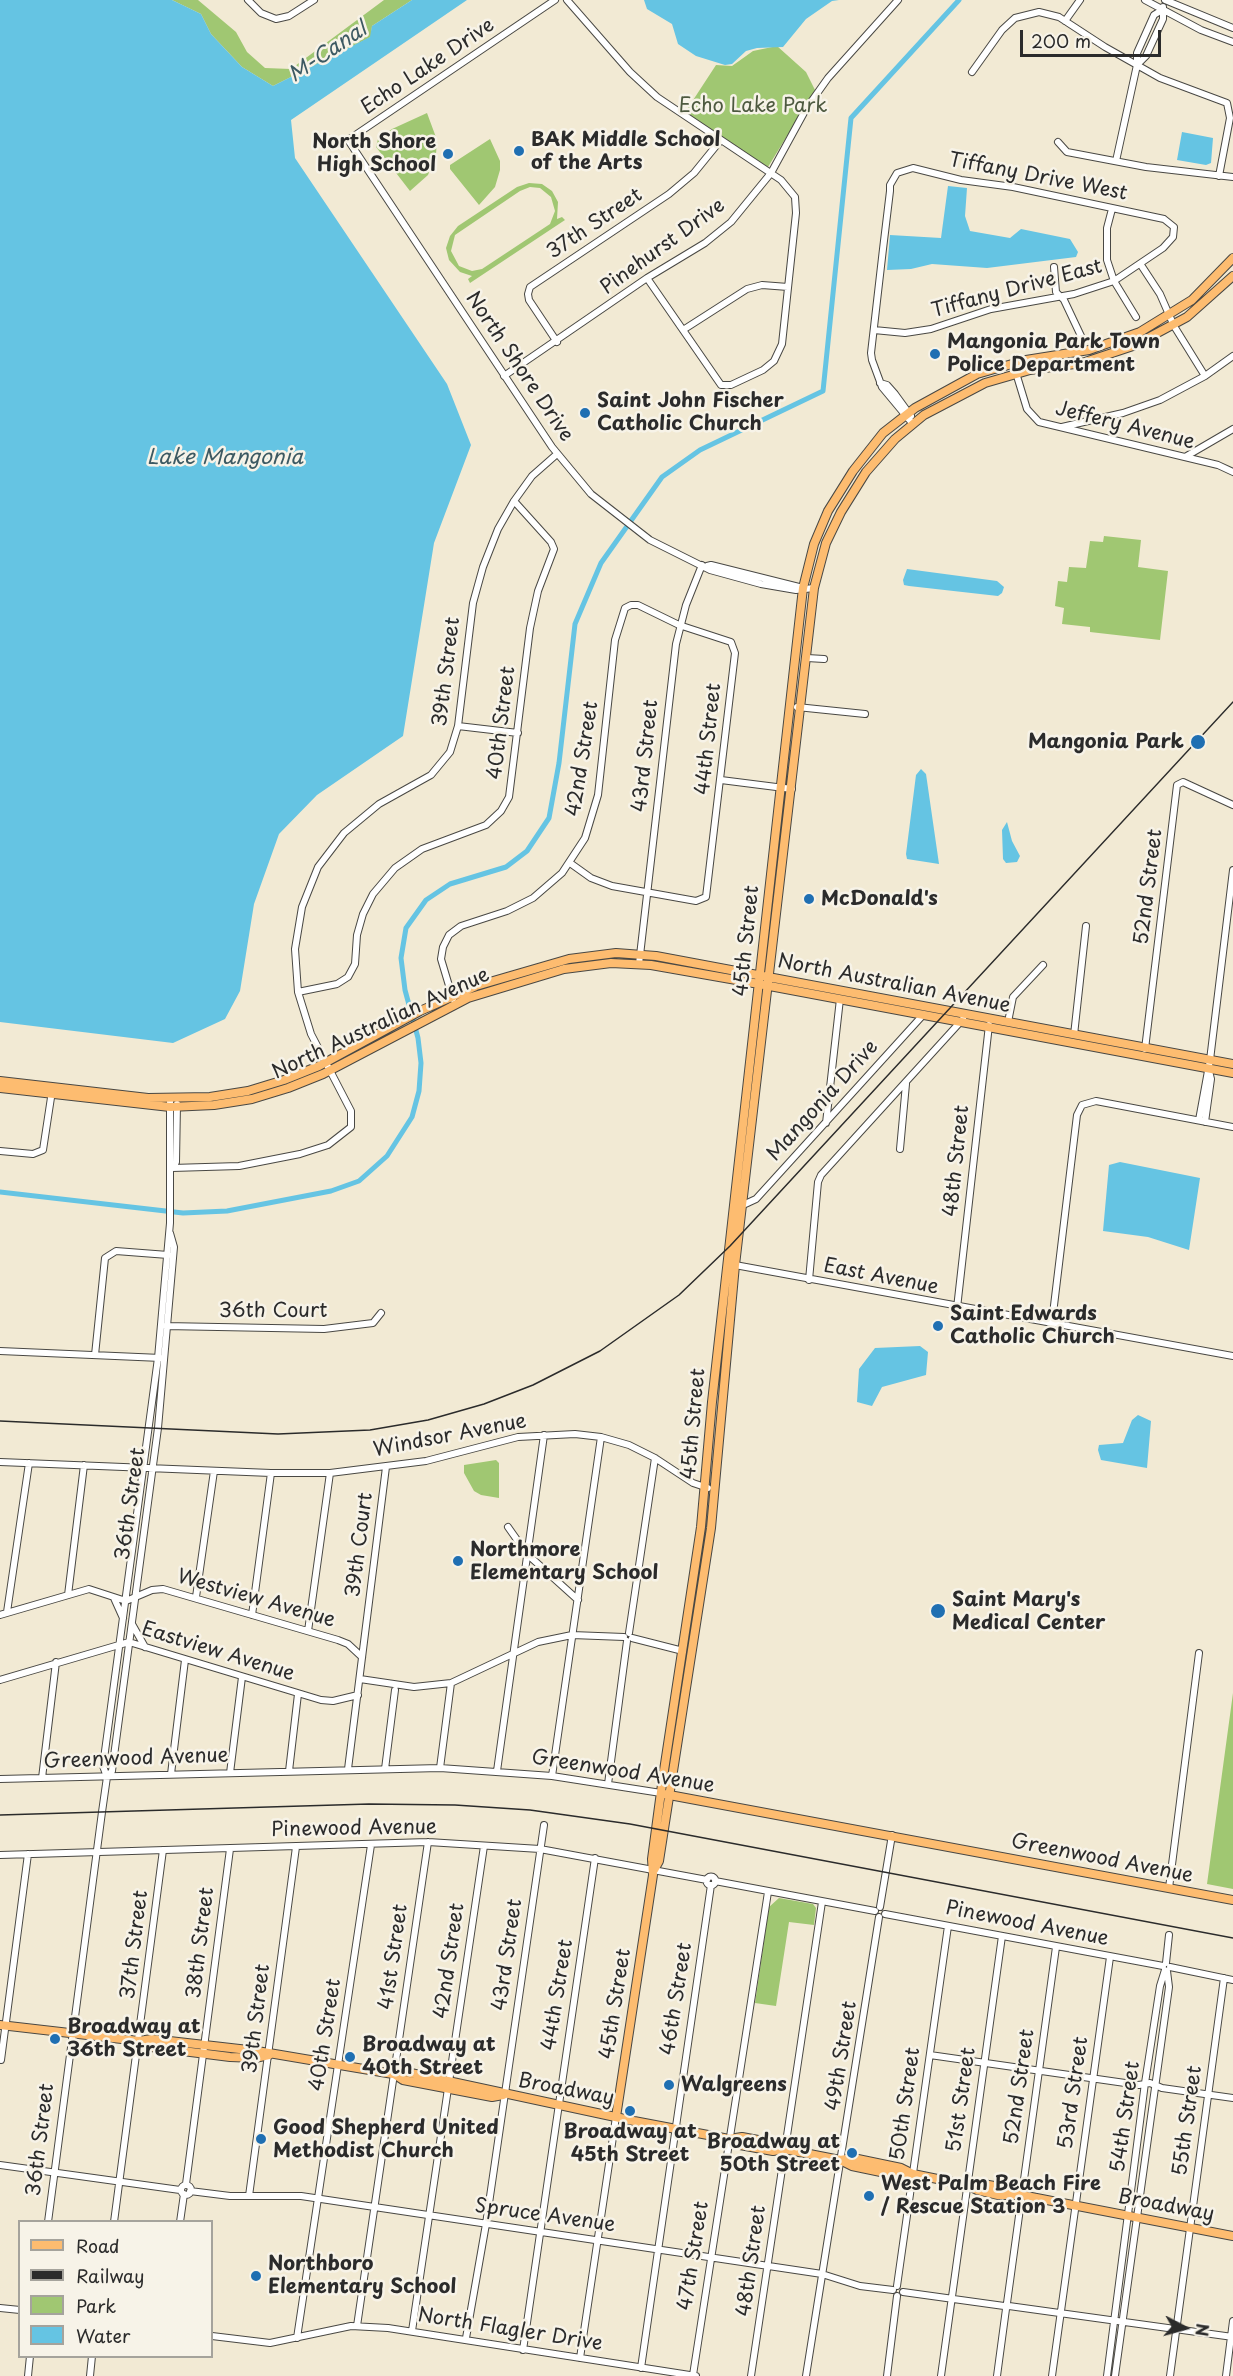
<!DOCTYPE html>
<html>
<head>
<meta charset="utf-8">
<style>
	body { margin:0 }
	#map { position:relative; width:1233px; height:2376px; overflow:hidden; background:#f2ead4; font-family:"Playpen Sans",sans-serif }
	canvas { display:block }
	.legend { position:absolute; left:18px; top:2220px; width:195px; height:138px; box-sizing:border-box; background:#f7f3e8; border:2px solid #a5a39c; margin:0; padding:8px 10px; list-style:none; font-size:18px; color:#2b2b2b }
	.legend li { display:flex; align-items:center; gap:12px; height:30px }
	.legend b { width:30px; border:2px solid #a5a39c }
	.north { position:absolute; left:1155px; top:2298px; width:60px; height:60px; -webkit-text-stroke:4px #f7f3e8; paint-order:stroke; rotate:96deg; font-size:16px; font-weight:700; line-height:24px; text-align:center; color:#2b2b2b }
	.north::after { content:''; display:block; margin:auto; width:21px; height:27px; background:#2b2b2b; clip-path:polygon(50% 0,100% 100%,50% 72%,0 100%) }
	.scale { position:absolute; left:1020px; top:30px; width:141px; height:27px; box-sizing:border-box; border:3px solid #2b2b2b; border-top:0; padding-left:8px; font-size:18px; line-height:21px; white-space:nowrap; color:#2b2b2b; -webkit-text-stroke:4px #f7f3e8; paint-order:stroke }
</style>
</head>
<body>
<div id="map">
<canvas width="1233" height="2376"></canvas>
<ul class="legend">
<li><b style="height:8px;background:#fdbc70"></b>Road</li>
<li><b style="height:8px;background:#2b2b2b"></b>Railway</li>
<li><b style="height:16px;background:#a0c772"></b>Park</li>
<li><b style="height:16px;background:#65c4e3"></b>Water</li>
</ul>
<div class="north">N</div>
<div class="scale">200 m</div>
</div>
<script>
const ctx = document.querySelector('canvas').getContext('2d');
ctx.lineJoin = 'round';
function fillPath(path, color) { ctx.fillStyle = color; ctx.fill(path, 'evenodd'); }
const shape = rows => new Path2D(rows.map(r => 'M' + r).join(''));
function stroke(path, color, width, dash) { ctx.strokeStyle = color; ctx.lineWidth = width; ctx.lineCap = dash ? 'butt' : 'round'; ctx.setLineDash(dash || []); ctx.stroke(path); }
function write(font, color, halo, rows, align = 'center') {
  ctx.font = font + ' "Playpen Sans",sans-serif'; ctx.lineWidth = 5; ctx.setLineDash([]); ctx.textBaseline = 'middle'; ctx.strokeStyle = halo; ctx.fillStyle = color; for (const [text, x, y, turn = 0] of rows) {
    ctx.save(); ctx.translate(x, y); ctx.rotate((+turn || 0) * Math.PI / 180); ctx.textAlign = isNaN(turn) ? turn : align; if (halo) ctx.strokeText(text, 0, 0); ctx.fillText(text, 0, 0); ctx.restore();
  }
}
fillPath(shape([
	[172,0,198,0,236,32,247,52,265,68,291,69,384,0,412,0,372,26,371,37,273,86,242,67,211,34,201,14],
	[777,46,806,72,815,90,768,167,684,114,716,65,732,66,753,51],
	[427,113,437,140,436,154,428,175,410,191,376,147,378,139,392,129],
	[490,139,500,161,500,170,495,187,479,205,450,169,450,165],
	[529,183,542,184,552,191,558,202,557,219,562,217,565,220,470,283,468,279,472,276,460,272,449,260,446,248,450,236,458,226,517,187],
	[530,187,540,188,551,197,555,211,550,224,482,269,472,271,459,266,451,251,455,235,520,191],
	[1104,536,1141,540,1138,567,1168,571,1160,640,1090,632,1090,627,1062,624,1064,608,1055,606,1058,581,1067,582,1069,567,1086,568,1090,541,1103,542],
	[496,1460,499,1463,499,1498,481,1495,474,1491,464,1473,464,1465],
	[1233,1693,1233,1889,1207,1884],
	[779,1898,813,1904,816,1908,814,1925,789,1922,776,2006,755,2003,769,1907]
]), '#a0c772');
fillPath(shape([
	[0,0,172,0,201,14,211,34,242,67,273,86,370,37,372,26,412,0,467,0,291,120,295,158,447,384,471,445,434,543,403,736,317,795,279,834,254,904,240,991,225,1019,173,1043,0,1022],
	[644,0,839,0,832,1,806,19,783,47,757,48,746,51,732,64,725,65,696,56,678,44,672,24,647,9],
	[1182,132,1213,138,1211,163,1206,165,1177,160],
	[948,186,967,188,965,216,970,231,1010,238,1021,229,1070,239,1078,252,1076,257,987,268,932,264,911,269,887,270,890,235,941,238],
	[907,569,997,581,1004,587,1002,593,998,596,909,586,904,585,903,580],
	[921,769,926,774,939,864,907,859,906,854,916,775],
	[1007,822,1012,841,1020,856,1017,862,1006,863,1003,859,1002,830],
	[1120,1162,1200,1178,1189,1250,1148,1237,1103,1231,1109,1165],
	[920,1346,928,1352,926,1375,882,1387,872,1406,857,1402,859,1369,875,1348],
	[1138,1415,1151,1421,1147,1468,1101,1460,1098,1450,1099,1445,1123,1443,1132,1420]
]), '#65c4e3');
stroke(shape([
	[0,1192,183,1213,227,1211,331,1191,359,1181,387,1156,412,1117,419,1091,421,1063,418,1038,405,990,401,958,406,928,426,900,450,884,506,867,527,851,549,818,559,763,575,624,601,563,662,477,700,450,823,391,851,118,959,0]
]), '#65c4e3', 5);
const minor = shape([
	[248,0,261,13,276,19,289,16,314,0],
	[555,0,348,140,552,447,591,494,650,540,710,570,761,584,796,590,814,588],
	[567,0,630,72,657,97,781,180,795,197,796,213,782,344,774,361,763,370,731,385,721,385,647,278],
	[1145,0,1201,30,1233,42],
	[1165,0,1233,28],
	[1065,21,1080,0],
	[1137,65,1146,56,1163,19,1163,7],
	[972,72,1002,30,1015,18,1039,12,1059,17,1105,47,1160,78,1227,103,1230,118,1219,176],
	[1058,142,1067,152,1146,167,1233,177],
	[1116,161,1137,65,1137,53,1154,15,1162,10],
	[1112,209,1107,228,1107,260,1114,281,1136,317],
	[1141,265,1160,294,1174,326,1205,376],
	[1054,267,1056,292,1064,300,1081,336],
	[683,330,747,289,762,285,788,287],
	[874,330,905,333,931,329,991,309,1074,294,1114,281,1163,248,1173,237,1174,227,1164,219,1013,187,961,180,913,168,897,173,890,185,890,191,883,249,871,353,872,360,882,387,912,423],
	[557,342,529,300,528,294,530,287,669,194,694,173,720,141],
	[1013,363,1027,409,1039,422,1218,465,1233,472],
	[504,376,647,278,705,243,731,222,771,173,806,109,828,78,898,0],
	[880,383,887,385,895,394,911,416],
	[1062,427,1123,413,1160,400,1205,376,1233,356],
	[1185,457,1233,429],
	[707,566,711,565,803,588],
	[807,658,824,659],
	[797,707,865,714],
	[458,726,518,733],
	[721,780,792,789],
	[639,964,676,644,686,605,702,565],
	[298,992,337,984,348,977,355,964,357,935,363,914,373,894,395,868,422,849,486,825,501,811,509,797,530,628,538,591,554,549,551,542,514,501],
	[453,999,441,959,443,947,449,935,461,926,507,911,533,898,562,873,585,838,598,795,615,640,625,608,631,605,638,605,679,625,731,642,735,653,706,897,696,901,612,886,591,878,570,863],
	[1008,1022,1013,997,1043,965],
	[1074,1035,1086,926],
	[1145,1049,1177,785,1183,782,1233,805],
	[1199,1120,1210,1060,1233,870],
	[1205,1122,1211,1079,1209,1071],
	[826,1123,840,999],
	[900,1149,906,1084],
	[0,1151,33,1154,43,1150,52,1091],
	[172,1168,239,1166,300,1154,328,1145,351,1127,351,1111,311,1034,298,992,295,949,302,907,318,867,344,833,379,804,431,775,450,752,458,726,473,603,483,567,498,529,514,501,532,476,557,454],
	[172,1168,176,1162,177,1104],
	[743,1205,756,1199,923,1015],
	[735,1265,1233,1356],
	[809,1280,818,1182,821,1175,963,1019],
	[957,1308,989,1025],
	[1052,1322,1077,1115,1082,1105,1096,1101,1233,1127],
	[165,1326,324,1329,373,1323,381,1313],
	[0,1351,161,1358],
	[95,1355,105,1258,116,1251,168,1255],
	[0,1462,271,1473,330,1473,426,1461,518,1437,575,1434,601,1437,629,1445,655,1458,693,1483,708,1488],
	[508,1527,527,1554,578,1600],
	[68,1595,84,1465],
	[196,1597,214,1471],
	[114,1598,123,1618],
	[7,1612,29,1463],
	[0,1615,89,1589,126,1601,152,1590,163,1589,338,1640,348,1644,362,1657],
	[252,1615,271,1473],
	[132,1624,145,1647],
	[308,1631,330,1473],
	[629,1633,655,1458],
	[632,1638,683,1651],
	[360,1679,414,1687,451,1683,538,1642,572,1635,624,1637],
	[0,1680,129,1642,321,1700,333,1701,358,1695],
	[440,1768,451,1683],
	[348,1769,386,1467],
	[385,1769,395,1690],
	[289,1771,298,1694],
	[497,1771,544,1435],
	[230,1773,242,1677],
	[171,1774,185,1660],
	[552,1776,601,1437],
	[107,1777,103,1766,158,1358,170,1223,170,1098],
	[42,1778,56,1662],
	[0,1779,440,1768,552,1776,661,1793],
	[608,1784,627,1641],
	[0,1855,428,1842,540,1849,707,1880],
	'706.5 1881a4.5 4.5 0 1 1 9 0a4.5 4.5 0 1 1-9 0Z',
	[715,1881,875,1911],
	[1169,1888,1199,1653],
	[880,1907,892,1835],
	[885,1914,1163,1966],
	[1166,1963,1169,1935],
	[1170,1967,1233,1980],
	[930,2055,1139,2085,1150,2083,1162,2088,1233,2098],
	[1,2060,28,1854],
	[0,2165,180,2190],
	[186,2184,230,1849],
	'181 2190a5 5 0 1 1 10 0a5 5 0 1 1-10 0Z',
	[190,2191,230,2196,301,2196,822,2274,860,2286,893,2290],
	[249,2196,296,1847],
	[48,2222,102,1812,107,1777,112,1771,158,1428,174,1247,170,1233],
	[114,2222,163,1850],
	[180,2222,184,2194],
	[897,2286,948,1926],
	[903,2292,1004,2306],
	[1007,2303,1056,1947],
	[1009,2306,1233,2337],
	[0,2308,20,2310],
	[357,2326,428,1842],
	[412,2331,484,1846],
	[212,2336,270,2343,351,2326,388,2328,696,2376],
	[297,2338,371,1845],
	[466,2338,486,2224,544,1825],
	[523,2350,595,1858],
	[580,2358,616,2117],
	[641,2368,711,1885],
	[693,2375,768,1892],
	[28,2376,30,2356],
	[90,2376,92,2356],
	[751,2376,822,1902],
	[806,2376,879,1917],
	[887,2376,897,2296],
	[941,2376,1002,1936],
	[997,2376,1006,2309],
	[1052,2376,1110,1957],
	[1107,2376,1145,2083,1160,1986,1165,1970],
	[1115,2376,1169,1987,1167,1971],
	[1170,2376,1224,1978],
	[1226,2376,1233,2321]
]);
const major = shape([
	[0,1081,148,1098,210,1097,248,1091,284,1080,319,1066,420,1011,476,986,569,959,616,953,656,956,1233,1064],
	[0,1088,170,1107,214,1105,252,1099,288,1088,323,1074,468,998,564,969,611,963,651,965,759,984,1233,1073],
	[664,1794,1233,1900],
	[654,1870,659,1861,711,1528,735,1265,814,588,826,543,841,512,866,472,895,439,924,415,985,383,1030,370,1082,363,1133,346,1187,317,1233,276],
	[0,2025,139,2041,152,2039,257,2051,393,2074,406,2072,634,2121,729,2139,742,2137,774,2143,784,2149],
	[140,2042,151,2047,230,2057,255,2058,269,2055],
	[394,2074,403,2080,492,2097,503,2095],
	[616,2117,653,1875,652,1859,663,1777,701,1527,712,1402,803,588,814,544,828,511,853,471,883,433,915,408,977,374,1026,360,1089,350,1140,332,1192,300,1233,258],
	[729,2139,740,2145,773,2151,784,2149,840,2160,853,2158,901,2168,913,2174],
	[840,2160,852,2166,900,2176,913,2174,967,2185,978,2183,1010,2189,1021,2195],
	[967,2185,977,2190,998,2195,1021,2195,1233,2236]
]);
stroke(minor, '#494844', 8);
stroke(major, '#494844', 10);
stroke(minor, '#fff', 6);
stroke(major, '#fdbc70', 8);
stroke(shape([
	[0,1421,278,1434,370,1430,428,1420,484,1404,533,1385,600,1351,679,1295,730,1246,1233,702],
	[0,1815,369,1804,455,1805,530,1810,630,1824,1233,1938]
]), '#2b2b2b', 1.5);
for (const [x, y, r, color] of [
	[519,151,6,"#1f6fb2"],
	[448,154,6,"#1f6fb2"],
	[935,354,6,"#1f6fb2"],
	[585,413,6,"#1f6fb2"],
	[1198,742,8,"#1f6fb2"],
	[809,899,6,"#1f6fb2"],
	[938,1326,6,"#1f6fb2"],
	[458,1561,6,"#1f6fb2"],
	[938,1611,8,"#1f6fb2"],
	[55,2039,6,"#1f6fb2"],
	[350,2057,6,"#1f6fb2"],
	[669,2085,6,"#1f6fb2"],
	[630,2111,6,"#1f6fb2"],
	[261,2139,6,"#1f6fb2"],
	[852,2153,6,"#1f6fb2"],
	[869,2196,6,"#1f6fb2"],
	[256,2276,6,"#1f6fb2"]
]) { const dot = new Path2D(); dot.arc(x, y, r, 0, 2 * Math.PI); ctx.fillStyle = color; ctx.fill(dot); stroke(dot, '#f7f3e8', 2); }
write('20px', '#2b2b2b', '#f7f3e8', [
	["Echo Lake Drive",428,67,-34],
	["Tiffany Drive West",1038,177,11],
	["37th Street",595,224,-34],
	["Pinehurst Drive",663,247,-36],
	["Tiffany Drive East",1017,289,-15],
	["North Shore Drive",519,367,56],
	["Jeffery Avenue",1125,426,14],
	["39th Street",447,672,-83],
	["40th Street",502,723,-83],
	["44th Street",709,739,-84],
	["43rd Street",646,756,-84],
	["42nd Street",583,759,-81],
	["52nd Street",1149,887,-83],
	["45th Street",747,941,-84],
	["North Australian Avenue",894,984,11],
	["North Australian Avenue",381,1024,-25],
	["Mangonia Drive",823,1101,-48],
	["48th Street",957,1161,-84],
	["East Avenue",881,1277,11],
	["36th Court",273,1311],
	["45th Street",694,1424,-85],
	["Windsor Avenue",450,1436,-11],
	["36th Street",131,1504,-82],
	["39th Court",360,1545,-83],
	["Westview Avenue",256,1599,16],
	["Eastview Avenue",218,1652,17],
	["Greenwood Avenue",136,1759,-2],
	["Greenwood Avenue",623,1772,9],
	["Pinewood Avenue",354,1829,-1],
	["Greenwood Avenue",1102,1859,11],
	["Pinewood Avenue",1027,1924,11],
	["38th Street",201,1943,-83],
	["37th Street",135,1945,-83],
	["43rd Street",508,1955,-82],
	["41st Street",394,1957,-82],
	["42nd Street",450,1961,-82],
	["44th Street",558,1995,-81],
	["46th Street",677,1999,-81],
	["45th Street",616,2004,-81],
	["39th Street",257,2019,-83],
	["40th Street",326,2035,-81],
	["49th Street",842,2056,-81],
	["52nd Street",1020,2087,-82],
	["Broadway",566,2090,11],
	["53rd Street",1074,2093,-82],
	["51st Street",962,2100,-82],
	["50th Street",906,2104,-82],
	["54th Street",1126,2117,-82],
	["55th Street",1188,2121,-82],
	["36th Street",41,2140,-83],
	["Broadway",1166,2206,11],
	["Spruce Avenue",545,2216,8],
	["47th Street",694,2256,-81],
	["48th Street",752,2261,-82],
	["North Flagler Drive",510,2330,9]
]);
write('20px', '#4e5a40', '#f7f3e8', [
	["Echo Lake Park",753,106]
]);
write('bold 20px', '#2b2b2b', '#f7f3e8', [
	["BAK Middle School",531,140],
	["of the Arts",531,163],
	["North Shore",436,142,"right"],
	["High School",436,165,"right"],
	["Mangonia Park Town",947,342],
	["Police Department",947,365],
	["Saint John Fischer",597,401],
	["Catholic Church",597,424],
	["Mangonia Park",1184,742,"right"],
	["McDonald's",821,899],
	["Saint Edwards",950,1314],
	["Catholic Church",950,1337],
	["Northmore",470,1550],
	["Elementary School",470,1573],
	["Saint Mary's",952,1600],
	["Medical Center",952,1623],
	["Broadway at",67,2027],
	["36th Street",67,2050],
	["Broadway at",362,2045],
	["40th Street",362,2068],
	["Walgreens",681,2085],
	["Good Shepherd United",273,2128],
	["Methodist Church",273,2151],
	["Broadway at",630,2132,"center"],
	["45th Street",630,2155,"center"],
	["Broadway at",840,2142,"right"],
	["50th Street",840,2165,"right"],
	["West Palm Beach Fire",881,2184],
	["/ Rescue Station 3",881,2207],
	["Northboro",268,2264],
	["Elementary School",268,2287]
], 'left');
write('italic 21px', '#3c5962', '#f7f3e8', [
	["M-Canal",328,53,-34],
	["Lake Mangonia",225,458]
]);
</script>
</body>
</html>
